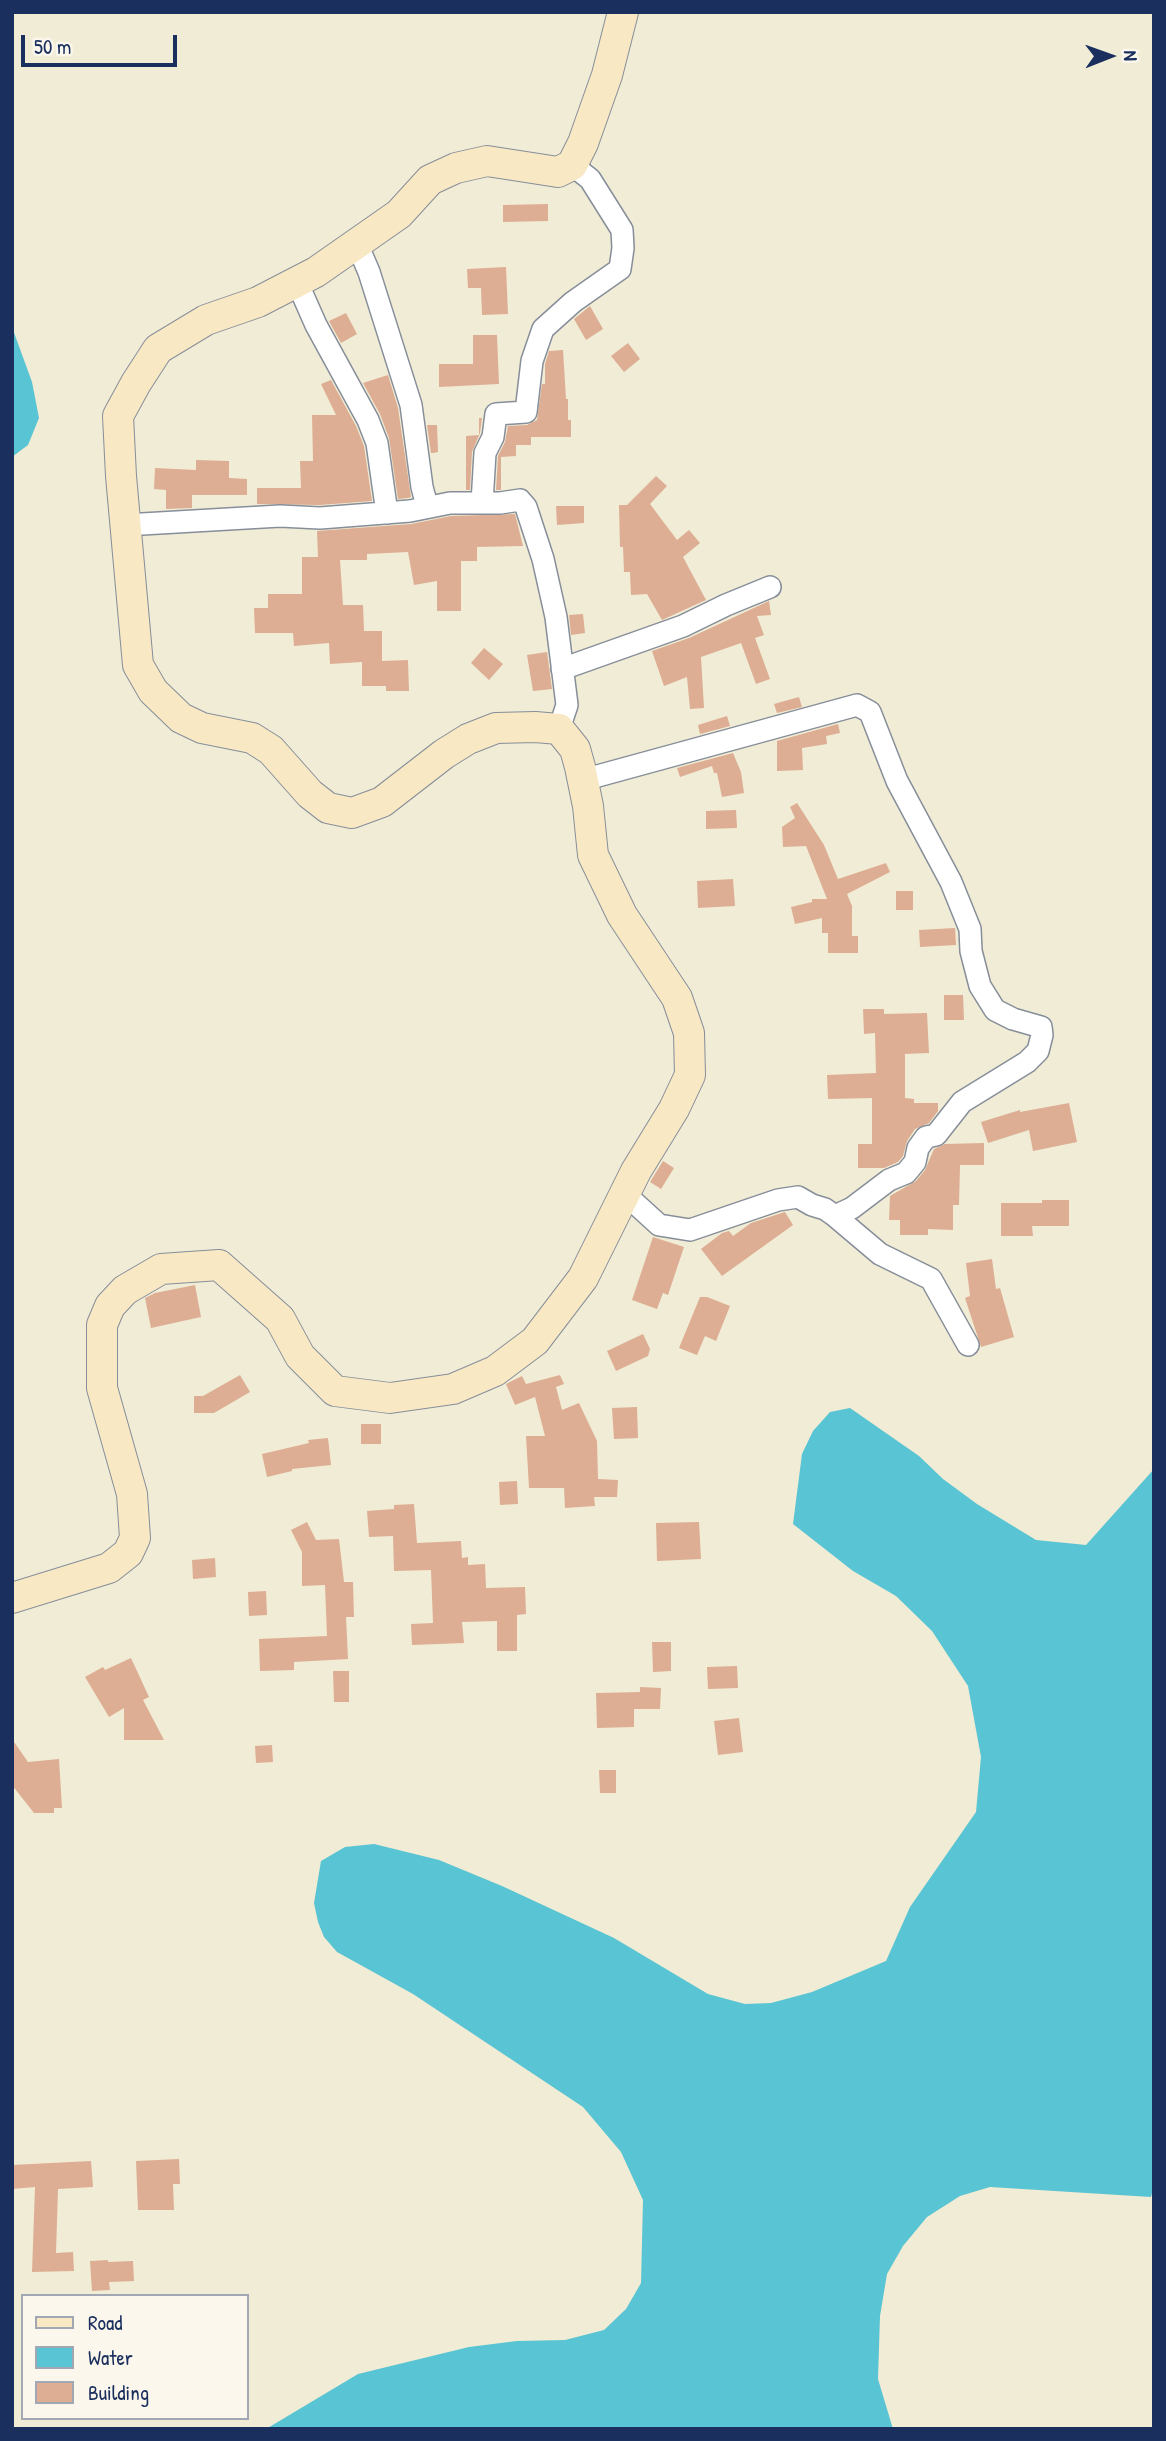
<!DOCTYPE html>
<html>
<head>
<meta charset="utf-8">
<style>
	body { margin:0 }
	#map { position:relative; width:1166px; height:2441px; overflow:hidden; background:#f1ecd5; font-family:"Patrick Hand",sans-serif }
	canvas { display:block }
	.frame { position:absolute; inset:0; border:14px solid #1b2f5e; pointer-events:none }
	.legend { position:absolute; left:21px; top:2294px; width:228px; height:126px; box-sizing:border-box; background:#fbf7ec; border:2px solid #a1a7b3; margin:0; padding:9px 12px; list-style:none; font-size:21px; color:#1b2f5e }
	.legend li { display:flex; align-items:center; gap:14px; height:35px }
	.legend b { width:35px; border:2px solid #a1a7b3 }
	.north { position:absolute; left:1075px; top:21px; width:70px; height:70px; -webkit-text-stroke:5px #fbf7ec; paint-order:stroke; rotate:89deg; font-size:19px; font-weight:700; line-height:28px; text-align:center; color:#1b2f5e }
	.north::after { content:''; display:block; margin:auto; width:24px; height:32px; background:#1b2f5e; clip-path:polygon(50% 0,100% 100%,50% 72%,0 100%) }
	.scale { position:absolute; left:21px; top:35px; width:156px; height:32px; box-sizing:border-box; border:4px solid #1b2f5e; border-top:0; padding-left:9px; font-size:21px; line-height:24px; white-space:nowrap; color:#1b2f5e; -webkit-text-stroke:5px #fbf7ec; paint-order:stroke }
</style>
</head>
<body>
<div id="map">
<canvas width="1166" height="2441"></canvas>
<div class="frame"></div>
<ul class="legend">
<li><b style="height:9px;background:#f8e8c3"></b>Road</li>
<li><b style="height:19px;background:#59c4d3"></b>Water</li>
<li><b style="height:19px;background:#ddae93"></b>Building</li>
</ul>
<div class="north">N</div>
<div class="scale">50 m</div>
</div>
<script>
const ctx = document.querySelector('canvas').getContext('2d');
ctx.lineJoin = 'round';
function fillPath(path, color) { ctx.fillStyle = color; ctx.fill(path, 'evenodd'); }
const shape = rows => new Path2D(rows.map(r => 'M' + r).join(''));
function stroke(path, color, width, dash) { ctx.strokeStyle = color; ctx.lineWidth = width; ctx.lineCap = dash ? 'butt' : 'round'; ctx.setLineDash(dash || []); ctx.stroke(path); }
fillPath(shape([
	[12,327,32,382,39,418,28,445,12,457],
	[850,1408,919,1456,943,1479,977,1504,1036,1540,1086,1545,1154,1469,1154,2185,1151,2197,990,2187,960,2196,927,2217,903,2246,887,2274,880,2316,878,2379,893,2429,266,2429,358,2374,469,2347,517,2341,565,2340,604,2330,626,2309,641,2283,643,2200,621,2152,583,2107,413,1994,337,1952,324,1937,318,1922,314,1903,321,1861,345,1847,374,1844,439,1860,502,1886,614,1938,708,1994,745,2004,771,2003,812,1992,886,1961,910,1907,976,1812,981,1757,968,1686,932,1631,896,1596,853,1571,793,1524,802,1454,813,1431,830,1412]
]), '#59c4d3');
fillPath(shape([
	[548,204,548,221,503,222,503,205],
	[506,267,508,314,482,315,481,288,468,288,467,269],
	[590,306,603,329,586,340,574,319],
	[346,313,357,334,341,343,329,321],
	[473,335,497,335,499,384,439,387,439,364,473,364],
	[628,343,640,359,624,372,611,356],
	[563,350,566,399,568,399,568,420,571,420,571,437,531,437,531,445,516,445,516,456,501,457,501,490,496,490,498,456,505,442,508,426,527,425,537,420,542,384,545,384,545,364,549,351],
	[388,375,398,408,411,497,408,498,398,499,389,438,380,414,363,383],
	[331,380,356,426,364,446,372,501,320,505,257,504,257,488,301,488,300,461,313,461,312,415,336,415,321,384],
	[479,418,482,418,480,433,472,452,470,490,466,490,466,436,479,435],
	[427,425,437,425,438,452,433,453,431,453],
	[196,460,229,461,229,478,247,479,247,495,192,495,192,508,166,509,166,490,154,489,155,468,196,470],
	[656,476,667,486,650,504,677,540,689,530,700,543,683,557,706,600,662,620,647,594,631,595,630,572,624,572,623,547,620,547,619,505,627,505],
	[556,506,584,506,584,523,557,525],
	[515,514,523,546,477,547,477,561,461,561,461,611,437,611,437,581,414,585,408,552,367,554,367,560,340,560,343,605,363,605,364,631,382,631,382,661,408,660,409,691,386,691,386,686,362,686,362,662,330,664,329,643,294,646,293,633,255,633,254,608,268,608,268,594,302,594,302,557,318,557,317,531,411,524,451,516],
	[769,601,771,615,757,616,764,635,755,638,770,679,756,684,741,643,701,657,704,708,690,709,687,677,664,686,652,651,689,638],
	[583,614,585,633,571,635,569,615],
	[484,648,503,664,489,680,471,663],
	[547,652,552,689,533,691,527,655],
	[799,697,802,707,777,713,774,704],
	[727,716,730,726,700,734,698,725],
	[838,724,840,733,826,736,827,744,802,748,803,770,777,771,777,741],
	[733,753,741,772,744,793,722,797,717,773,714,773,712,766,680,777,677,768],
	[797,803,824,845,838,879,886,863,890,872,847,894,852,906,852,936,858,936,858,953,828,953,828,933,822,933,822,918,795,924,791,907,812,902,812,899,827,899,806,846,783,847,782,827,795,818,790,807],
	[736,810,737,828,706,829,706,811],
	[733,879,735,906,698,908,697,881],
	[896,891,913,891,913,910,896,910],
	[955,928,956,945,920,947,919,930],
	[944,995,963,995,964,1020,944,1020],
	[863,1009,884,1009,884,1014,927,1013,929,1053,905,1054,905,1098,914,1099,914,1103,938,1103,938,1111,929,1123,915,1129,907,1141,903,1156,898,1162,884,1168,858,1168,858,1144,872,1144,872,1098,828,1099,827,1075,876,1073,875,1033,864,1034],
	[1069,1103,1077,1142,1033,1151,1029,1130,988,1143,981,1122,1020,1110,1020,1112],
	[984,1143,984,1165,960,1165,959,1205,953,1205,953,1230,928,1229,928,1235,900,1235,900,1220,889,1220,890,1196,916,1181,925,1170,934,1149,945,1144],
	[663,1161,674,1168,661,1189,650,1182],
	[1042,1200,1069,1200,1069,1226,1032,1226,1033,1236,1001,1236,1001,1203,1042,1203],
	[785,1212,793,1225,722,1276,701,1249,722,1233,729,1231,733,1236,751,1223],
	[653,1237,684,1247,668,1295,663,1293,657,1309,632,1300],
	[992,1259,996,1289,1000,1288,1014,1337,981,1347,965,1298,970,1296,966,1263],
	[195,1285,201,1317,151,1328,145,1298,155,1293],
	[700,1297,707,1297,730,1306,716,1341,705,1336,697,1355,679,1348],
	[643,1334,650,1349,648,1356,616,1371,607,1351],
	[240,1375,250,1392,214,1413,194,1413,194,1396,203,1396],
	[560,1375,564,1384,556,1387,562,1410,579,1403,597,1441,598,1479,618,1480,617,1497,594,1497,595,1506,565,1508,564,1488,529,1488,526,1436,545,1436,535,1397,515,1405,506,1384,522,1376,526,1384],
	[637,1407,638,1438,614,1439,612,1408],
	[361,1424,381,1424,381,1444,361,1444],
	[328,1438,331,1465,292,1469,292,1471,267,1477,262,1454,309,1443,308,1440],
	[517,1481,518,1504,500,1505,499,1482],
	[414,1504,417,1543,461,1541,462,1558,468,1557,468,1565,485,1564,486,1588,525,1587,526,1614,517,1615,517,1651,497,1651,497,1621,462,1622,464,1643,412,1645,411,1624,433,1623,431,1570,394,1571,393,1536,369,1537,367,1511,394,1509,394,1505],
	[307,1522,316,1540,339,1539,344,1582,353,1582,354,1617,346,1617,348,1659,294,1662,294,1670,260,1671,259,1639,327,1636,325,1585,302,1586,302,1552,291,1530],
	[699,1522,701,1559,657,1561,656,1523],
	[215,1558,216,1577,193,1579,192,1560],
	[266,1591,267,1615,249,1616,248,1592],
	[652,1642,671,1642,671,1671,653,1672],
	[131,1658,149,1697,143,1700,164,1740,124,1740,124,1708,109,1717,85,1677,103,1667,105,1670],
	[737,1666,738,1688,708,1689,707,1667],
	[333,1671,349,1671,349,1702,334,1702],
	[640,1687,661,1688,660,1709,634,1709,634,1727,597,1728,596,1693,640,1692],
	[739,1718,743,1752,718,1755,714,1721],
	[12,1739,28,1762,59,1759,62,1808,54,1808,54,1813,34,1813,12,1785],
	[272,1745,273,1762,256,1763,255,1746],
	[599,1770,616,1770,616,1793,600,1793],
	[179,2159,180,2184,173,2184,174,2210,138,2210,136,2161],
	[91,2161,93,2187,58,2189,56,2253,73,2252,74,2271,32,2272,35,2187,12,2189,12,2165],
	[108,2260,108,2262,133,2261,134,2281,109,2282,110,2290,92,2291,90,2261]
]), '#ddae93');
const street = shape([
	[357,244,369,272,411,405,422,487,427,506],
	[297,282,316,325,368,420,377,443,387,513],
	[482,503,485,453,493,437,496,414,526,412,532,361,543,329,573,302,620,269,623,248,622,230,590,179,572,165],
	[125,525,280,516,320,518,410,511,450,503,500,503,520,500,526,507,543,559,556,617,567,705,559,729],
	[562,669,683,626,726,605,770,587],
	[583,780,857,705,870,712,897,781,951,882,970,929,971,951,980,986,995,1010,1013,1019,1041,1027,1042,1035,1038,1051,1027,1062,962,1102,936,1135,926,1137,918,1148,915,1162,906,1173,889,1180,852,1208,835,1216,825,1209,812,1205,798,1197,778,1200,690,1230,659,1225,625,1194],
	[835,1216,880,1254,931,1279,968,1345]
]);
const secondary = shape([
	[12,1598,109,1568,128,1553,135,1538,132,1494,102,1388,102,1325,110,1306,125,1290,161,1269,219,1265,280,1319,300,1356,335,1391,390,1398,453,1389,495,1371,535,1341,583,1278,636,1171,674,1109,690,1075,689,1033,677,998,622,915,593,855,588,806,580,767,575,749,559,729,535,727,496,728,468,739,444,754,382,802,352,813,328,808,310,794,271,750,252,738,202,728,181,718,153,691,138,665,121,476,118,416,136,383,158,349,206,320,258,302,316,272,399,214,430,180,456,168,487,161,558,172,572,165,583,143,607,75,623,12]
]);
stroke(street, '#868e9a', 24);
stroke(secondary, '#868e9a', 32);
stroke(street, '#fff', 21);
stroke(secondary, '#f8e8c3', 30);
</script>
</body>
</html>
